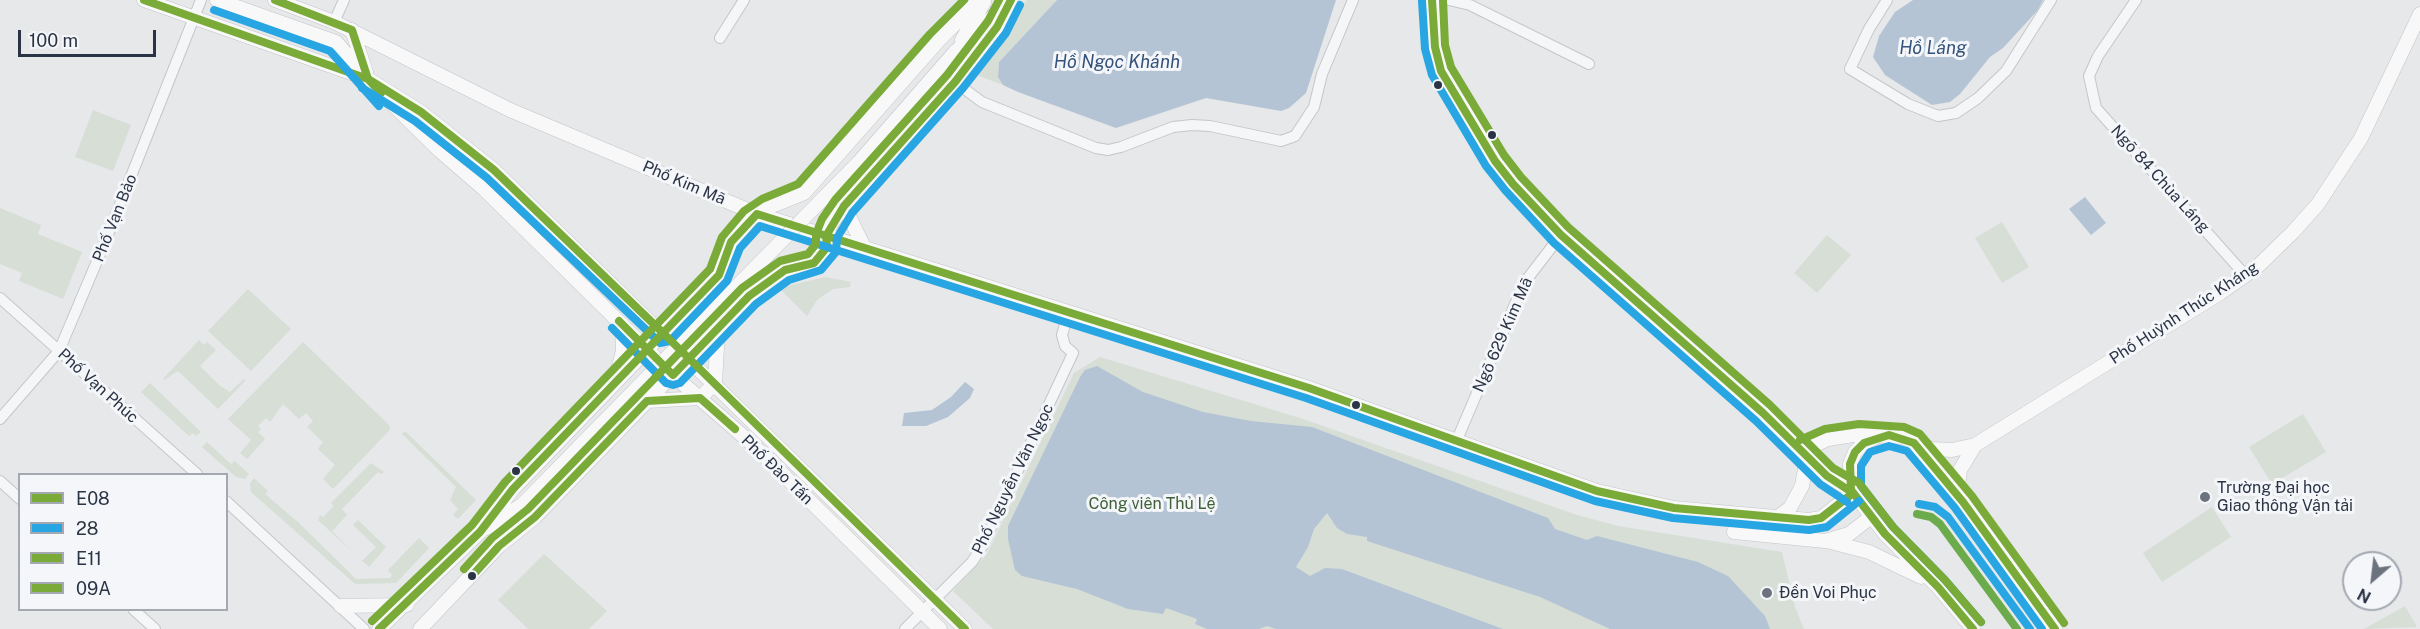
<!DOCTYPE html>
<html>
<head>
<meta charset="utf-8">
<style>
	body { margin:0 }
	#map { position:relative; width:2420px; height:629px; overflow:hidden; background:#e6e8ea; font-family:"Public Sans",sans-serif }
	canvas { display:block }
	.legend { position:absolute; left:18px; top:473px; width:210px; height:138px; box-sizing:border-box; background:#f4f6f9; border:2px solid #a4a8b1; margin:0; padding:8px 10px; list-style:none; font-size:18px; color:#2b3445 }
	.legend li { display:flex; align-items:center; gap:12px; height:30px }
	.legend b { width:30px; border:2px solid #a4a8b1 }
	.north { position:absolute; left:2342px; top:551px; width:60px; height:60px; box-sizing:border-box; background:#f4f6f9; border:2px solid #a4a8b1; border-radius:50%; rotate:208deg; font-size:16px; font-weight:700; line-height:24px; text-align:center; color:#2b3445 }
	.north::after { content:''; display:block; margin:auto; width:21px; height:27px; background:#6c737f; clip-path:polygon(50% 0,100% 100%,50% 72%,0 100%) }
	.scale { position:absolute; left:18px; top:30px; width:138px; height:27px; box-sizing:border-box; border:3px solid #2b3445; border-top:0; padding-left:8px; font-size:18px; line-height:21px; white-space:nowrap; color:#2b3445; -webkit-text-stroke:4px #f4f6f9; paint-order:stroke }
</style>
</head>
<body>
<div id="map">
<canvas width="2420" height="629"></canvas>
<ul class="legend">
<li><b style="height:8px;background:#7aaa37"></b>E08</li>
<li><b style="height:8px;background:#28a6e3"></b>28</li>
<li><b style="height:8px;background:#7aaa37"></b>E11</li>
<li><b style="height:8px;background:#7aaa37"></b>09A</li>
</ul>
<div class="north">N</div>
<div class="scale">100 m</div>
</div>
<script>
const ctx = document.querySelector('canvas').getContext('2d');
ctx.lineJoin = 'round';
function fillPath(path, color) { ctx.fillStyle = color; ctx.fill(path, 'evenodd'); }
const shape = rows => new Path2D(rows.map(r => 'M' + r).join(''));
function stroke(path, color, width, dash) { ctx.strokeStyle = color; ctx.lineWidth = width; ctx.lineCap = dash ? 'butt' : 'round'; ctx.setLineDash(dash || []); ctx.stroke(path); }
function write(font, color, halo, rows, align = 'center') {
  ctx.font = font + ' "Public Sans",sans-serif'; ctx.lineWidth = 6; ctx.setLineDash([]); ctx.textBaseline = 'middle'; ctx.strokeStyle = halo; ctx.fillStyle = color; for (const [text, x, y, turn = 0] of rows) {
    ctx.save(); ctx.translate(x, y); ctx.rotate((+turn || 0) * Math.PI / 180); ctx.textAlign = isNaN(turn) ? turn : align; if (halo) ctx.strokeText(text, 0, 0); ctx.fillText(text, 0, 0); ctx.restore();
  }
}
fillPath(shape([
	[1027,0,1057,0,999,62,998,77,1003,85,979,76,979,63,986,52],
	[93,110,131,125,113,171,75,157],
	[0,208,41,225,38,234,82,252,63,299,19,281,22,273,0,264],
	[2002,222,2029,267,2002,283,1975,238],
	[1827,235,1851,255,1817,293,1794,273],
	[825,277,851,282,850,287,833,289,817,300,807,316,779,288],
	[248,289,291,329,251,371,208,331],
	[199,340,204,345,207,342,216,350,200,366,219,385,230,392,244,379,246,380,218,409,178,371,164,380,163,379],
	[303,342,390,426,389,431,333,489,323,479,335,465,318,449,323,442,307,427,313,421,306,413,299,419,283,404,270,422,266,418,258,426,261,429,258,432,265,439,247,459,240,453,251,440,228,419],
	[1100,357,1303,419,1577,515,1618,526,1782,552,1795,607,1804,629,993,629,953,591,987,554,1074,373],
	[150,383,201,432,196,436,193,433,189,436,141,392],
	[2303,414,2326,452,2272,484,2249,447],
	[405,431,476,500,458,519,453,515,458,509,450,500,456,487,402,434],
	[207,442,231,464,235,461,249,474,245,479,236,477,202,447],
	[371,463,384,472,381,474,378,472,342,509,347,515,332,531,362,561,376,547,353,525,358,520,386,547,369,567,318,520,320,515,323,517,334,506,331,503],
	[254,478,268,491,265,494,299,523,356,579,390,578,392,575,388,570,419,538,429,548,396,583,355,584,251,492,250,483],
	[2212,507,2231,537,2162,582,2143,553],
	[544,554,607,611,589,629,528,629,498,600],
	[2405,606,2417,627,2364,629]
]), '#d6ded6');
fillPath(shape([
	[1057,0,1336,0,1306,93,1289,108,1281,111,1206,98,1116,128,1018,92,1003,85,998,77,999,62],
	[1913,0,2043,0,2037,11,2003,48,1990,57,1960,94,1950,102,1932,105,1885,75,1873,57,1879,36,1895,12],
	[2085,197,2106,223,2091,235,2069,209],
	[1097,366,1143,392,1203,412,1251,421,1312,427,1548,518,1555,529,1587,540,1597,536,1698,562,1728,576,1765,616,1770,629,1610,629,1540,597,1367,541,1367,537,1347,534,1337,528,1327,513,1314,529,1308,547,1296,567,1310,576,1325,568,1342,569,1503,629,1276,629,1267,626,1259,629,1207,629,1195,624,1197,619,1166,608,1163,614,1128,609,1077,589,1022,576,1015,570,1008,539,1008,526,1080,377,1085,370],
	[965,382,974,389,970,398,948,417,926,426,902,426,904,413,932,410,951,397]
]), '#b4c4d5');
const minor = shape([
	[1449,0,1470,5,1589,64],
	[1887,0,1869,29,1850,69,1908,104,1938,116,1956,113,1978,98,2006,71,2051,0],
	[2136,0,2098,56,2089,76,2096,108,2245,275],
	[334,22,344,0],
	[720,38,744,0],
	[955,82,982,102,1096,148,1108,150,1121,147,1173,127,1192,125,1210,126,1281,141,1295,136,1314,107,1322,74,1353,0],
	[0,298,197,474],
	[0,419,59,351,103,247,201,0],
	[1456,442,1524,283,1561,235],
	[0,481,20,499],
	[226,501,364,629],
	[134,610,155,629],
	[905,629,972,562,983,545,1073,353,1065,346,1062,335,1069,311]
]);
const major = shape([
	[144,0,368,79,421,112,494,170,965,629],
	[217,0,336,42,368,79],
	[275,0,334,22,510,110,757,214,1309,388,1597,491,1674,508,1809,520,1821,518,1853,493],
	[1432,0,1435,47,1441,71,1495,161,1513,184,1561,235,1763,413,1827,476,1851,490],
	[352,30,366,72],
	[962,40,984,2],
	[955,52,1003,7],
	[381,93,439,150,484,189,673,375,751,443,940,629],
	[844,206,864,247],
	[616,377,623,351,622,324],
	[647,401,700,398,715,383,718,329],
	[1876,437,1864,443,1855,452,1850,464,1851,490,1885,534,1938,587,1973,629],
	[1914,443,1963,502,2055,629],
	[1804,450,1828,439,1859,434,1902,437,1932,449,1952,450,1975,445],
	[1957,494,1960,470,1975,445,2220,293,2257,267,2293,232,2318,204,2361,138,2420,14],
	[1778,517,1790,508,1802,486,1805,469,1804,450],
	[486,528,522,505],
	[1734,532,1825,541,1849,534,1871,517],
	[1827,541,1869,552,1921,577],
	[341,606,407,605],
	[379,629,480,532,513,489,719,275,731,242,751,219,767,208,804,193,938,41,979,0],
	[420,629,499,546,535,517,749,296,785,270,814,263,827,247,826,236,831,224,844,206,955,82,997,27,1011,0]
]);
stroke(minor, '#c4c6c8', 12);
stroke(major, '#c2c5c8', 15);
stroke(minor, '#f5f6f7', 10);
stroke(major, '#f8f8f8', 14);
const majorBridge = shape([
	[522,505,859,162,955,52]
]);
stroke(majorBridge, '#c2c5c8', 15, []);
stroke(majorBridge, '#f8f8f8', 14);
stroke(shape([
	[144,0,368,79,421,112,494,170,663,333,719,275,731,242,757,214,1309,388,1597,491,1674,508,1809,520,1821,518,1853,493],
	[275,0,352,30,368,79,381,93],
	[1432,0,1435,47,1441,71,1495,161,1513,184,1561,235,1763,413,1827,476,1853,493],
	[619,321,673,375,749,296,785,270,814,263,827,247,826,236,844,206,955,82,997,27,1011,0],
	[1973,629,1938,587,1885,534,1851,490,1850,464,1855,452,1864,443,1889,435,1914,443,1963,502,2055,629]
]), '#7aaa37', 8);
stroke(shape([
	[1422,1,1425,49,1432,75,1486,166,1505,190,1554,243,1756,421,1820,484,1847,502],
	[214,10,330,51,379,106],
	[362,88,415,121,487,178,660,343,670,341,727,281,740,248,760,226,1306,398,1595,501,1673,518,1809,530,1827,527,1859,501],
	[612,328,666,383,673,385,680,383,756,304,789,280,821,270,836,252,837,238,852,213,963,88,1006,33,1020,5],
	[1981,622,1945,580,1893,527,1861,486,1861,466,1870,452,1889,446,1907,451,1955,508,2042,629]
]), '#28a6e3', 8);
stroke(shape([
	[1443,0,1445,45,1451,67,1504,155,1521,177,1568,227,1770,405,1833,468,1859,483,1893,527,1945,580,1981,622],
	[1800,440,1825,429,1859,424,1904,427,1920,434,1972,496,2064,623],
	[464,569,492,538,528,509,742,288,780,261,808,254,816,244,816,234,822,219,835,200,947,75,988,21,999,0],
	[372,621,472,525,505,482,710,269,722,237,744,211,762,199,798,184,930,34,964,0]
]), '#7aaa37', 8);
stroke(shape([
	[472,576,499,546,535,517,647,401,700,398,735,429],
	[379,629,480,532,513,489,663,333,965,629]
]), '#7aaa37', 8);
stroke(shape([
	[1919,504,1935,507,1948,517,2030,629]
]), '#28a6e3', 8);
stroke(shape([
	[1917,514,1931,517,1940,524,2017,629]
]), '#6bab4c', 8);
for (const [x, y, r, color] of [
	[1438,85,5,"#2b3445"],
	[1492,135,5,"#2b3445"],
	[1356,405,5,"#2b3445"],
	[516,471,5,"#2b3445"],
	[2205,497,6,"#6c737f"],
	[472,576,5,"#2b3445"],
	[1767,593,6,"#6c737f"]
]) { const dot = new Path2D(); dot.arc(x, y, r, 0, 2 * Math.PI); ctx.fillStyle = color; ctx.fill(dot); stroke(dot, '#f4f6f9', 2); }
write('16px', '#2b3445', '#f4f6f9', [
	["Ngõ 84 Chùa Láng",2160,179,48],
	["Phố Kim Mã",684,183,23],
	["Phố Vạn Bảo",115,218,-68],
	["Phố Huỳnh Thúc Kháng",2184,313,-33],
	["Ngõ 629 Kim Mã",1503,335,-66],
	["Phố Vạn Phúc",98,386,42],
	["Phố Đào Tấn",777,470,44],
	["Phố Nguyễn Văn Ngọc",1013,479,-64]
]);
write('16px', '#2b3445', '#f4f6f9', [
	["Trường Đại học",2217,488],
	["Giao thông Vận tải",2217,506],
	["Đền Voi Phục",1779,593]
], 'left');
write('16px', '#3f6138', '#f4f6f9', [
	["Công viên Thủ Lệ",1152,504]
]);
write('italic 18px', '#34527a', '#f4f6f9', [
	["Hồ Láng",1933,48],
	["Hồ Ngọc Khánh",1117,62]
]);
</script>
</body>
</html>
